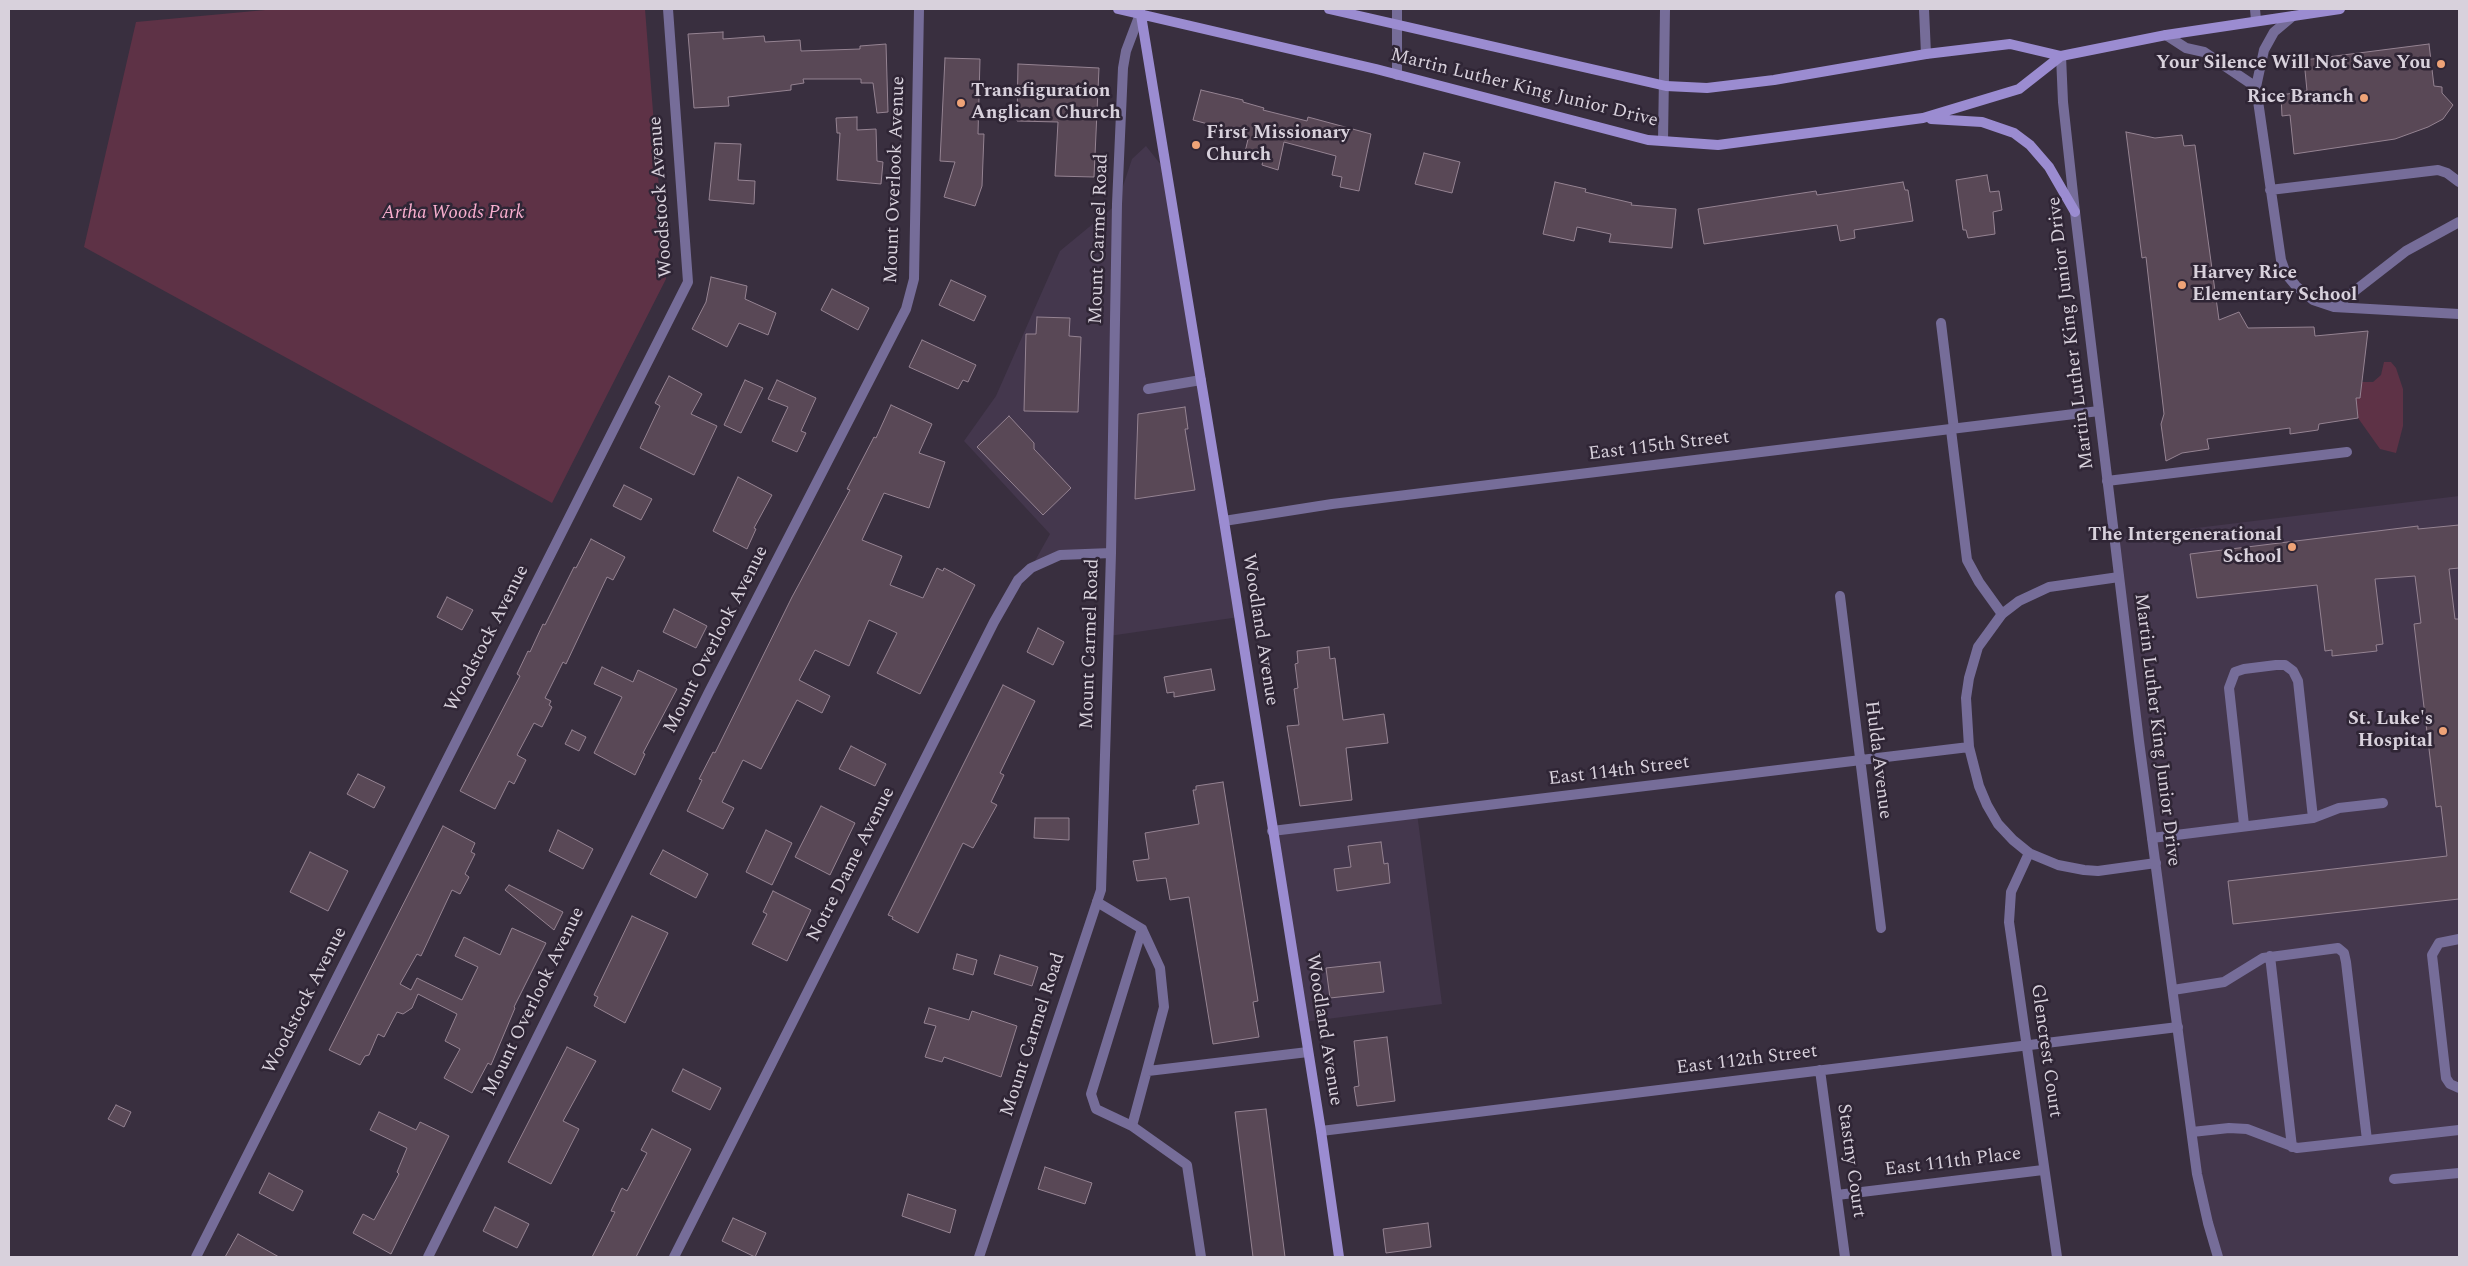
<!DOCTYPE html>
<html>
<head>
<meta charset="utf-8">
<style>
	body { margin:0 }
	#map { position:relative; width:2468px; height:1266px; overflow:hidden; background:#392f3f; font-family:Spectral,serif }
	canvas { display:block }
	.frame { position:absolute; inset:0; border:10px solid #d8d1dc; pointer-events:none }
</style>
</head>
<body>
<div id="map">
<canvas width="2468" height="1266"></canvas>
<div class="frame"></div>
</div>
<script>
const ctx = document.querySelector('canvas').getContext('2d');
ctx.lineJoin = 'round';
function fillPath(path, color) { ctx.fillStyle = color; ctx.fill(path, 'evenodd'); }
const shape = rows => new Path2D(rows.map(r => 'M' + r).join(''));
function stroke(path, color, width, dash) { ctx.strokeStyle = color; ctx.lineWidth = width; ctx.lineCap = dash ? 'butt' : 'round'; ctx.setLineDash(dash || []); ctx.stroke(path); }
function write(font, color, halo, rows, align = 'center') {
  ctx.font = font + ' Spectral,serif'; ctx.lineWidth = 5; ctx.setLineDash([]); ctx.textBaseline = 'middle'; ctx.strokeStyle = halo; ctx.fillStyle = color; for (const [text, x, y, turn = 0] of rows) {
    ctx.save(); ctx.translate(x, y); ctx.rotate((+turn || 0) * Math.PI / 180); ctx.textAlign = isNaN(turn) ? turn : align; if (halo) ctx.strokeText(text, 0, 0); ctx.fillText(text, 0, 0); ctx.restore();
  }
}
fillPath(shape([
	[1146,146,1166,171,1239,617,1109,636,1111,554,1074,554,1031,568,1050,534,964,441,996,396,1060,251,1117,204,1132,159],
	[2459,496,2459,1257,2218,1257,2208,1223,2114,538],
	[1417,813,1442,1004,1304,1022,1272,831]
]), '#44374d');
fillPath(shape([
	[276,9,645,9,666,279,552,503,84,247,136,22],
	[2384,362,2391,362,2396,368,2403,389,2403,426,2396,453,2380,449,2358,418,2356,398,2360,397,2362,382,2373,382,2381,375]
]), '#5e3246');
const building = shape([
	[723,32,723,39,764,36,765,42,800,40,801,51,860,49,860,46,886,44,888,112,877,113,873,83,861,83,861,79,803,79,804,83,791,85,791,90,728,97,729,106,694,108,688,34,723,32],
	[2429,44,2434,86,2442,87,2442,93,2453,105,2443,119,2428,127,2395,139,2294,154,2290,115,2282,116,2281,95,2307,91,2304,60,2429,44],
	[945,58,980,59,978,134,984,134,982,186,975,206,944,197,955,162,940,161,945,58],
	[1018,64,1099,68,1094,177,1055,176,1058,122,1017,121,1018,64],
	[1201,90,1243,100,1243,102,1264,108,1263,110,1307,121,1308,117,1371,134,1359,191,1340,187,1342,177,1332,175,1336,156,1284,142,1278,170,1262,165,1264,156,1245,152,1249,135,1193,120,1201,90],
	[857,117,857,130,876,129,877,161,883,162,881,184,837,180,840,133,837,133,836,118,857,117],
	[2126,132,2155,138,2182,135,2184,146,2195,145,2219,320,2239,312,2248,328,2314,327,2315,336,2368,331,2360,398,2356,398,2358,418,2319,424,2318,430,2290,434,2290,428,2207,439,2209,449,2182,453,2166,461,2161,424,2164,414,2146,257,2142,258,2126,132],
	[715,143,741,144,738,180,755,181,754,204,709,200,715,143],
	[1424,153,1460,162,1452,193,1415,184,1424,153],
	[1987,175,1990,192,1999,191,2002,210,1993,212,1995,234,1968,238,1966,230,1963,230,1956,180,1987,175],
	[1555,182,1586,189,1585,192,1632,203,1631,205,1676,209,1672,248,1609,242,1611,234,1577,227,1574,241,1543,234,1555,182],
	[1903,182,1905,190,1908,190,1913,221,1854,230,1855,238,1840,241,1837,225,1704,244,1698,209,1816,191,1817,195,1903,182],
	[711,277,747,286,745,299,776,313,768,335,739,323,727,347,692,329,706,302,711,277],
	[951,280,986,296,974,321,939,305,951,280],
	[832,289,869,308,858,330,821,310,832,289],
	[1037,317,1070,318,1069,336,1081,337,1078,412,1024,411,1026,334,1036,334,1037,317],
	[922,340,976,365,968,382,963,380,958,389,909,367,922,340],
	[669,376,702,394,691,414,717,426,694,475,640,448,660,406,655,403,669,376],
	[745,380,763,388,741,433,724,425,745,380],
	[777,380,816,398,801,431,806,433,797,452,772,441,788,407,768,399,777,380],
	[891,405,932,424,919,453,945,462,929,508,884,493,862,540,902,556,890,585,923,598,937,568,943,571,944,568,975,585,920,694,877,673,897,633,869,620,849,666,815,650,799,680,830,696,822,713,797,700,761,769,743,760,722,802,734,808,723,829,687,811,702,780,699,779,713,752,715,753,792,597,850,490,847,489,874,437,876,438,891,405],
	[1185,407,1188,429,1185,429,1195,490,1135,499,1138,414,1185,407],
	[1009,416,1034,443,1034,449,1071,488,1043,515,977,447,1009,416],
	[738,477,772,495,754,528,756,529,747,549,713,531,738,477],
	[624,485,652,499,641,520,613,506,624,485],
	[2459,525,2459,568,2449,569,2455,619,2459,619,2459,899,2233,924,2228,881,2447,856,2441,806,2436,807,2414,624,2421,623,2415,576,2375,579,2383,644,2376,645,2377,651,2332,656,2332,650,2325,651,2317,585,2197,598,2190,554,2418,526,2418,529,2459,525],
	[591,539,625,557,613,580,607,577,566,664,563,662,545,698,551,701,549,705,552,707,542,727,534,723,517,755,526,760,514,784,509,781,495,809,460,791,520,676,517,674,528,651,530,652,543,624,545,625,574,567,576,568,591,539],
	[447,597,473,610,462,630,437,617,447,597],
	[674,609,707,626,696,648,663,632,674,609],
	[1038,628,1064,642,1053,665,1027,652,1038,628],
	[1329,647,1330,659,1335,658,1343,720,1384,714,1388,743,1346,748,1352,800,1300,806,1287,726,1299,725,1294,689,1298,688,1295,664,1298,663,1297,651,1329,647],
	[602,667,633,682,638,670,677,689,643,753,645,754,635,775,594,753,622,697,594,684,602,667],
	[1211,669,1215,690,1174,697,1174,692,1167,693,1164,677,1211,669],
	[1003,685,1035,701,1000,773,1004,775,991,802,997,805,973,848,963,843,918,933,892,919,893,917,888,915,1003,685],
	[572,730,586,737,579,751,565,744,572,730],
	[851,746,886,764,875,786,839,769,851,746],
	[358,774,385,787,374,808,347,794,358,774],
	[1223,782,1258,1001,1253,1002,1259,1037,1213,1044,1189,897,1170,900,1166,878,1137,881,1133,861,1149,859,1145,833,1199,824,1193,790,1196,790,1196,786,1223,782],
	[821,806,855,823,830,875,795,857,821,806],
	[1035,818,1069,818,1069,840,1034,838,1035,818],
	[443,826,475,843,471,852,475,854,465,874,469,877,460,894,452,890,421,956,417,954,400,984,411,990,417,978,462,1000,478,967,455,956,464,937,500,955,512,928,546,943,514,1007,515,1008,491,1065,488,1063,472,1093,444,1078,460,1049,445,1041,457,1014,418,994,412,1008,403,1014,397,1012,384,1037,378,1034,369,1055,365,1056,360,1065,329,1050,443,826],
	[558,830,593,849,583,869,549,851,558,830],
	[766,830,792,843,772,885,746,872,766,830],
	[1381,842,1384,864,1388,863,1390,883,1337,891,1334,869,1351,867,1348,846,1381,842],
	[663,850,708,874,696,898,650,874,663,850],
	[310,852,348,871,328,911,290,892,310,852],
	[509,885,563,912,554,930,505,890,509,885],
	[773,891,811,910,787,961,752,944,767,914,763,912,773,891],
	[632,916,668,933,625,1023,594,1006,598,997,594,995,632,916],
	[957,954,977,960,973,975,953,969,957,954],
	[1000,955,1038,967,1032,986,994,974,1000,955],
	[1380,962,1384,992,1330,998,1326,968,1380,962],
	[929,1008,969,1020,972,1011,1017,1026,1001,1077,944,1057,942,1062,925,1057,936,1026,924,1023,929,1008],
	[1387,1037,1395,1101,1357,1106,1354,1087,1359,1086,1354,1041,1387,1037],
	[567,1047,596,1061,563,1121,579,1129,551,1184,508,1162,567,1047],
	[683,1069,721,1088,710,1110,672,1091,683,1069],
	[116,1105,131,1112,124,1127,108,1119,116,1105],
	[1266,1109,1285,1257,1253,1257,1235,1112,1266,1109],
	[379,1112,416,1130,420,1122,449,1136,391,1254,353,1233,363,1214,374,1220,399,1174,397,1172,407,1148,370,1130,379,1112],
	[652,1129,691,1149,636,1257,592,1257,615,1212,611,1211,622,1188,627,1191,647,1153,641,1150,652,1129],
	[1045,1167,1092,1183,1085,1204,1038,1189,1045,1167],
	[269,1173,303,1191,293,1211,259,1193,269,1173],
	[908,1194,956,1210,950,1233,902,1216,908,1194],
	[495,1207,529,1224,517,1248,483,1231,495,1207],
	[733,1218,766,1233,755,1257,722,1241,733,1218],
	[1428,1223,1431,1247,1386,1253,1383,1229,1428,1223],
	[238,1234,279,1257,225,1257,238,1234]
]);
fillPath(building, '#594856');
stroke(building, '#958392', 1);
stroke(shape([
	[2166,35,2186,48,2204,52,2256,87,2264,50,2274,32,2293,16],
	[2256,87,2281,260,2286,274,2296,286,2313,300,2334,307,2459,314],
	[2270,190,2438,170,2447,173,2459,182],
	[2334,307,2406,251,2459,222],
	[1941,323,1954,429],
	[1148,389,1201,380],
	[1951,430,1967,560,1979,582,2002,614],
	[2107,481,2347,452],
	[2244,825,2229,688,2235,672,2244,669,2276,665,2285,665,2293,671,2298,681,2313,818],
	[2152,838,2313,818,2339,808,2383,803],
	[2029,853,2011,892,2009,922,2057,1257],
	[1097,902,1142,929,1091,1094,1096,1109,1132,1126,1164,1007,1160,968,1142,929],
	[2459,939,2439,943,2432,955,2446,1078,2450,1084,2459,1088],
	[2270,956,2292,1147],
	[2173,990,2224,982,2263,958,2338,948,2344,953,2346,962,2367,1140],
	[1148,1071,1308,1052],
	[1132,1126,1187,1165,1201,1257],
	[2192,1132,2229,1128,2247,1129,2297,1148,2459,1130],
	[2394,1179,2459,1173],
	[1837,1195,2043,1170]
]), '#766d99', 10);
stroke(shape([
	[1397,9,1397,75],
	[1924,9,1926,54],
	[2255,9,2256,20],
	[1663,141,1665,9],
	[1224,521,1332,504,2099,411],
	[2119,577,2049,587,2019,601,2002,614,1978,647,1969,678,1966,698,1969,747,1979,786,1987,805,1998,824,2013,840,2029,853,2058,865,2084,870,2098,871,2156,863],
	[1840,596,1881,928],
	[1272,831,1969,747],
	[1820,1070,1845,1257],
	[1321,1131,2178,1027],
	[196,1257,688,282,668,9],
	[428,1257,709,692,906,309,914,279,919,9],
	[674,1257,994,622,1018,580,1031,568,1060,555,1111,553],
	[979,1257,1101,890,1111,553,1117,204,1123,68,1126,51,1140,14]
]), '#766d99', 10);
stroke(shape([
	[2061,56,2063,102,2075,212,2139,741,2197,1174,2208,1223,2218,1257]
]), '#766d99', 10);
stroke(shape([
	[1118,9,1376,69,1648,140,1718,145,1923,118,2019,89,2061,56],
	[1140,9,1224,521,1321,1131,1339,1257],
	[1329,9,1666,86,1707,88,1774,80,1926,54,2010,44,2061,56,2166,35,2340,9],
	[1931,119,1982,122,2014,133,2030,145,2049,167,2075,212]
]), '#9b8cd1', 10);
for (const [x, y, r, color] of [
	[2441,64,5,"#efa377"],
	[2364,98,5,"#efa377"],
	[961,103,5,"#efa377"],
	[1196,145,5,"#efa377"],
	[2182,285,5,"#efa377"],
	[2292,547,5,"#efa377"],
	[2443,731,5,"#efa377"]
]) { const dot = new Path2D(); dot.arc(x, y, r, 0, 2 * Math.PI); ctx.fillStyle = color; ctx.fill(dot); stroke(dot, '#2f2535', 2); }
write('bold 19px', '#d8d1dc', '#2f2535', [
	["Your Silence Will Not Save You",2431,64],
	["Transfiguration",971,92,"left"],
	["Anglican Church",971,114,"left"],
	["Rice Branch",2354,98],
	["First Missionary",1206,134,"left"],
	["Church",1206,156,"left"],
	["Harvey Rice",2192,274,"left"],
	["Elementary School",2192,296,"left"],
	["The Intergenerational",2282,536],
	["School",2282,558],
	["St. Luke's",2433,720],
	["Hospital",2433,742]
], 'right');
write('19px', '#d8d1dc', '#2f2535', [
	["Martin Luther King Junior Drive",1524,89,14],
	["Mount Overlook Avenue",896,180,-88],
	["Woodstock Avenue",662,197,-94],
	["Mount Carmel Road",1100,239,-88],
	["Martin Luther King Junior Drive",2072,333,-97],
	["East 115th Street",1659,447,-7],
	["Woodland Avenue",1259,630,81],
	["Woodstock Avenue",488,639,-63],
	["Mount Overlook Avenue",717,640,-63],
	["Mount Carmel Road",1091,644,-88],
	["Martin Luther King Junior Drive",2156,730,83],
	["Hulda Avenue",1877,760,83],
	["East 114th Street",1619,772,-7],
	["Notre Dame Avenue",852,865,-63],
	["Woodstock Avenue",306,1001,-63],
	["Mount Overlook Avenue",535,1002,-64],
	["Woodland Avenue",1323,1030,81],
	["Mount Carmel Road",1034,1035,-72],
	["Glencrest Court",2045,1051,82],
	["East 112th Street",1747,1061,-7],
	["Stastny Court",1850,1161,82],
	["East 111th Place",1953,1163,-7]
]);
write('italic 19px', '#f9afcf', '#2f2535', [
	["Artha Woods Park",453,214]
]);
</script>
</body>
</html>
